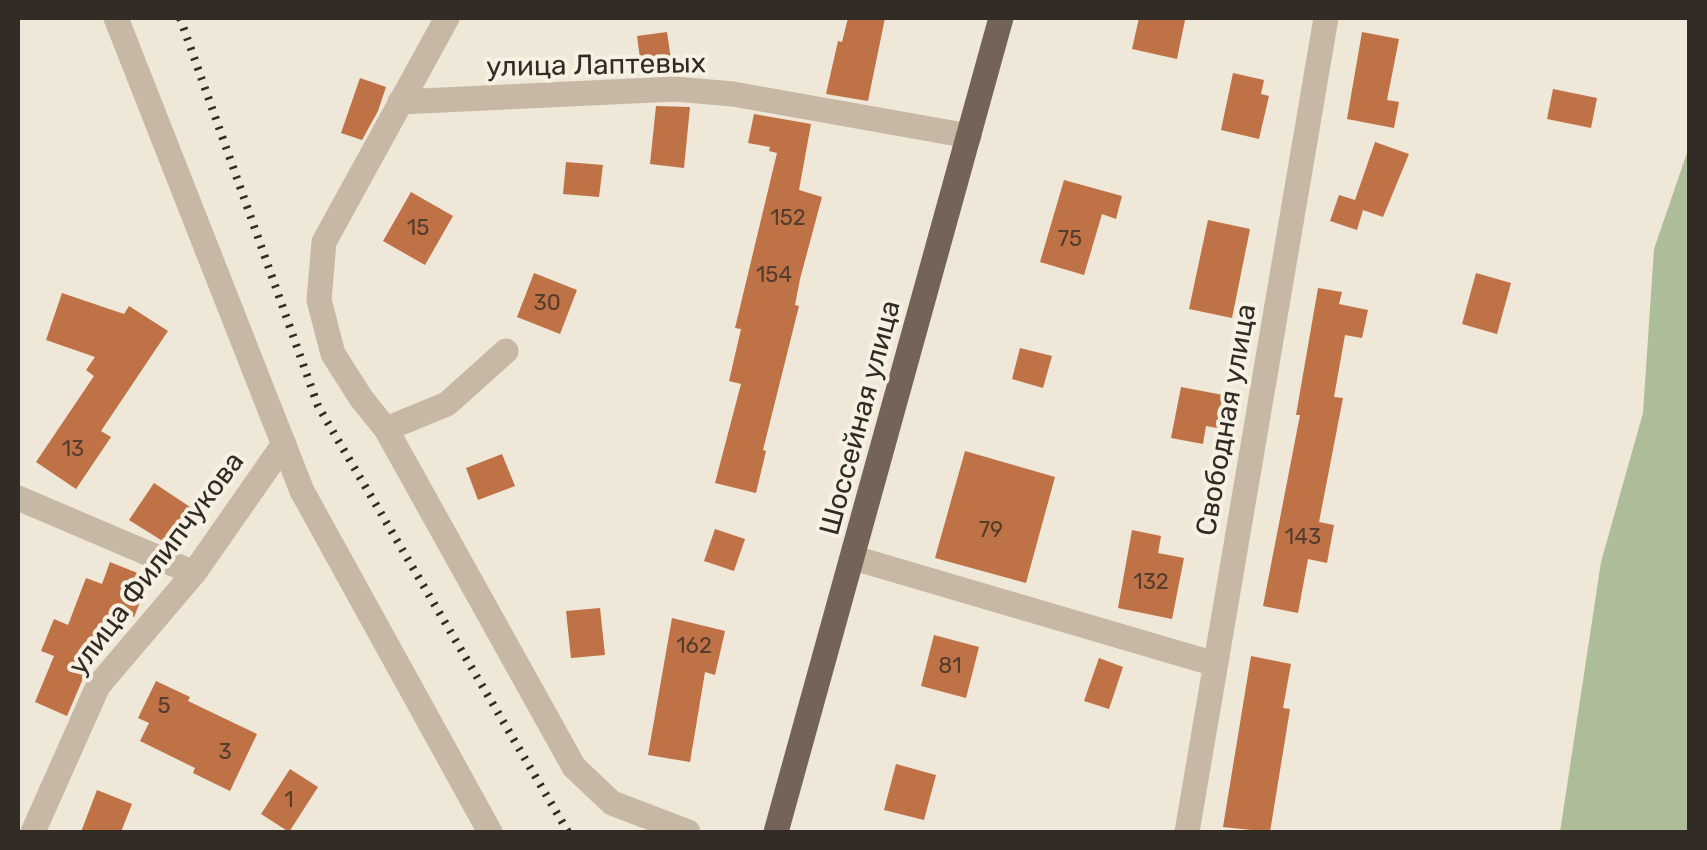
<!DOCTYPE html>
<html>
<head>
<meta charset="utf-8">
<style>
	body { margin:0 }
	#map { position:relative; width:1707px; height:850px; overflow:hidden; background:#efe7d8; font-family:Rubik,sans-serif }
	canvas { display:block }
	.frame { position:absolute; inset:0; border:20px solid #322b26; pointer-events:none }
</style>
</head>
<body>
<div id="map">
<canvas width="1707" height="850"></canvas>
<div class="frame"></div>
</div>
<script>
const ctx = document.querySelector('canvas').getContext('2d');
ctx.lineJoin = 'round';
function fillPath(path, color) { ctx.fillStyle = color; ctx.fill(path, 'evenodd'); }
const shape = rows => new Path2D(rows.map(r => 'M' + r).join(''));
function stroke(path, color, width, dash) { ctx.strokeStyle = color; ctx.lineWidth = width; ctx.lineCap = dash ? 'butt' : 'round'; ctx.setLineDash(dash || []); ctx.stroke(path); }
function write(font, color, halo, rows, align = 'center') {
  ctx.font = font + ' Rubik,sans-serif'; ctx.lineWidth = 8; ctx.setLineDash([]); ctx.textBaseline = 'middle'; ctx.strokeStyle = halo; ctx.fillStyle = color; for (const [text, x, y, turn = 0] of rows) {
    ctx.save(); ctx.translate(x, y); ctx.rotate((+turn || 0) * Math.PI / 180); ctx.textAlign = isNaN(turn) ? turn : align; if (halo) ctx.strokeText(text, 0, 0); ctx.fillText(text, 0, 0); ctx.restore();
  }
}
fillPath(shape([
	[1689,147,1689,832,1560,832,1601,562,1643,413,1654,249]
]), '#adbd99');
fillPath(shape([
	[848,18,885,18,868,101,826,94,838,41,842,42],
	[1139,18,1185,20,1177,59,1132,49],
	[667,32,673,73,642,74,637,36],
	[1362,32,1399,39,1387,100,1399,102,1394,128,1347,119],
	[1233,73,1264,80,1261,94,1269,96,1259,139,1221,130],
	[360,78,386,87,378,111,362,140,341,133],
	[1553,89,1597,98,1591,128,1547,119],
	[656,106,690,107,684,168,650,164],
	[754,114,811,124,799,190,822,197,800,279,795,305,799,306,763,450,766,451,756,493,715,483,741,384,729,381,741,329,735,328,777,153,769,151,770,147,748,143],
	[1375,142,1409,154,1383,217,1363,210,1357,230,1330,221,1339,195,1355,200],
	[566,162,603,165,599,197,563,194],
	[1064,180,1122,196,1116,219,1102,214,1084,275,1040,262],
	[411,192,453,216,425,265,383,241],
	[1208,220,1250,229,1232,318,1189,309],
	[534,273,577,290,560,334,517,317],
	[1476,273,1511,283,1497,334,1462,324],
	[1318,288,1342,292,1339,304,1368,310,1362,338,1345,335,1334,397,1343,398,1319,522,1334,525,1327,563,1308,559,1298,613,1263,606,1300,415,1296,415],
	[62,293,124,314,129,306,168,331,101,431,111,437,76,489,36,462,94,376,86,370,95,357,46,340],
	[1020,348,1052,356,1043,388,1012,379],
	[1181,387,1223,395,1217,428,1206,426,1203,444,1171,438],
	[965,451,1055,477,1026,583,935,558],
	[502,454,515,486,478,500,466,468],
	[154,483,193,509,169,545,129,520],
	[715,529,745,539,734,571,704,561],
	[1132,530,1161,536,1158,553,1184,558,1172,619,1118,608],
	[110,562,150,578,134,617,113,608,67,716,35,702,54,656,41,651,54,619,68,625,86,578,102,584],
	[600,608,605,655,571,658,566,611],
	[672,618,725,631,715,675,705,672,690,762,648,755],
	[934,635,979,647,966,698,921,686],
	[1251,656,1291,664,1283,708,1290,709,1270,832,1223,827],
	[1099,658,1123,667,1109,709,1084,701],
	[156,681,190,697,188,701,257,734,230,791,193,773,195,768,140,741,149,723,138,718],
	[896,764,936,775,924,820,884,810],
	[290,769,318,787,289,832,261,814],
	[97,790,132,804,121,832,81,832]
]), '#bf7246');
stroke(shape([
	[447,18,324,242,319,300,333,354,361,398,386,429,574,767,612,803,688,832],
	[400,102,675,89,733,94,969,136],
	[386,429,447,404,506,351],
	[18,498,194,573],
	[854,558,1215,664],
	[33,832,98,686,194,573,284,444],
	[1187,832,1326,18]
]), '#c6b8a5', 25);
stroke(shape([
	[116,18,302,491,490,832]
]), '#c6b8a5', 25);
stroke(shape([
	[776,832,1001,18]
]), '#746457', 25);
stroke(shape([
	[180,18,318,406,568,832]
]), '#322b26', 8, [2.5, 8]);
write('22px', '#553d2e', null, [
	["152",788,219],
	["15",418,229],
	["75",1070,240],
	["154",774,276],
	["30",547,304],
	["13",73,450],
	["79",991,531],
	["143",1303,538],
	["132",1151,583],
	["162",694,647],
	["81",950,667],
	["5",164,707],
	["3",225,753],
	["1",289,801]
]);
write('28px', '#322b26', '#f7f1e4', [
	["улица Лаптевых",596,66,-1],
	["Шоссейная улица",861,418,-75],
	["Свободная улица",1227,420,-80],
	["улица Филипчукова",157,564,-53]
]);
</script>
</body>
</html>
